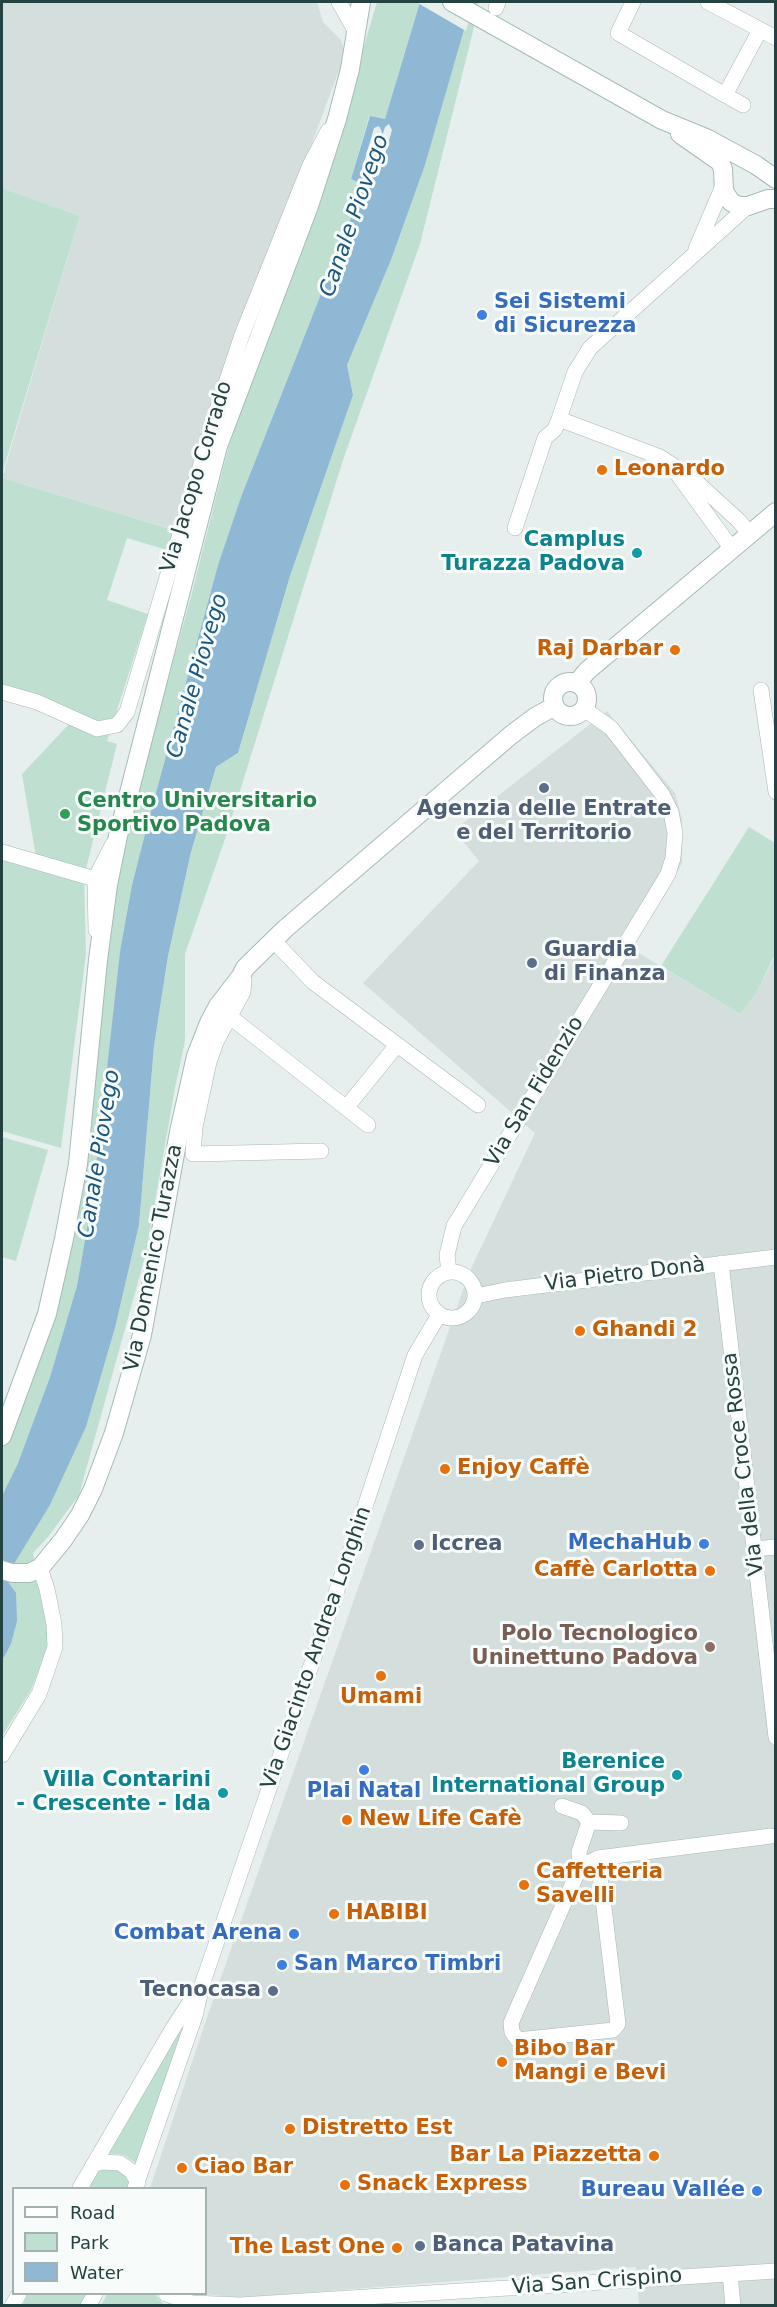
<!DOCTYPE html>
<html>
<head>
<meta charset="utf-8">
<style>
	body { margin:0 }
	#map { position:relative; width:777px; height:2307px; overflow:hidden; background:#e6efed; font-family:"DejaVu Sans",sans-serif }
	canvas { display:block }
	.frame { position:absolute; inset:0; border:3px solid #244241; pointer-events:none }
	.legend { position:absolute; left:12px; top:2187px; width:195px; height:108px; box-sizing:border-box; background:#f7fbfa; border:2px solid #a3b1b0; margin:0; padding:8px 10px; list-style:none; font-size:18px; color:#244241 }
	.legend li { display:flex; align-items:center; gap:12px; height:30px }
	.legend b { width:30px; border:2px solid #a3b1b0 }
</style>
</head>
<body>
<div id="map">
<canvas width="777" height="2307"></canvas>
<div class="frame"></div>
<ul class="legend">
<li><b style="height:8px;background:#fff"></b>Road</li>
<li><b style="height:16px;background:#bfe0d0"></b>Park</li>
<li><b style="height:16px;background:#8eb8d4"></b>Water</li>
</ul>
</div>
<script>
const ctx = document.querySelector('canvas').getContext('2d');
ctx.lineJoin = 'round';
function fillPath(path, color) { ctx.fillStyle = color; ctx.fill(path, 'evenodd'); }
const shape = rows => new Path2D(rows.map(r => 'M' + r).join(''));
function stroke(path, color, width, dash) { ctx.strokeStyle = color; ctx.lineWidth = width; ctx.lineCap = dash ? 'butt' : 'round'; ctx.setLineDash(dash || []); ctx.stroke(path); }
function write(font, color, halo, rows, align = 'center') {
  ctx.font = font + ' "DejaVu Sans",sans-serif'; ctx.lineWidth = 6; ctx.setLineDash([]); ctx.textBaseline = 'middle'; ctx.strokeStyle = halo; ctx.fillStyle = color; for (const [text, x, y, turn = 0] of rows) {
    ctx.save(); ctx.translate(x, y); ctx.rotate((+turn || 0) * Math.PI / 180); ctx.textAlign = isNaN(turn) ? turn : align; if (halo) ctx.strokeText(text, 0, 0); ctx.fillText(text, 0, 0); ctx.restore();
  }
}
fillPath(shape([
	[2,2,317,2,323,22,341,40,345,54,272,251,175,530,2,478,80,216,2,188],
	[607,711,675,793,682,819,682,863,632,949,740,1014,756,994,774,958,775,958,775,2305,639,2305,636,2267,238,2298,205,2294,206,2188,150,2188,206,2020,469,1273,535,1133,363,983,479,861,454,830]
]), '#d4dfdd');
fillPath(shape([
	[377,2,420,2,385,119,369,117,351,179,364,185,241,497,218,565,132,885,93,1194,77,1287,50,1377,18,1463,2,1496,2,1447,51,1316,100,960,129,822,192,593,234,425,356,73],
	[471,2,478,2,477,15,420,244,343,460,225,839,185,954,185,1041,175,1088,146,1253,79,1495,48,1537,33,1553,50,1643,31,1690,2,1736,2,1661,11,1644,2,1577,50,1505,86,1427,115,1328,139,1225,154,1046,168,956,191,852,216,767,238,753,290,576,353,395,347,365,391,260,425,165],
	[2,188,80,216,2,474],
	[2,478,174,530,167,550,127,538,107,600,148,614,107,741,117,744,84,877,86,954,61,1148,2,1131,2,853,37,863,22,774,70,723,2,686],
	[749,827,775,843,776,958,773,958,756,994,740,1014,661,966],
	[2,1137,48,1150,16,1261,2,1257],
	[179,2031,183,2033,139,2165,124,2155,107,2153],
	[115,2167,129,2179,131,2188,86,2188,98,2171],
	[26,2294,90,2294,83,2305,23,2306],
	[107,2294,155,2294,164,2305,101,2306]
]), '#bfe0d0');
fillPath(shape([
	[420,2,467,19,425,165,391,260,347,365,353,395,290,576,238,753,216,767,191,852,168,956,154,1046,139,1225,115,1328,86,1427,50,1505,12,1567,2,1576,2,1496,18,1463,50,1377,77,1286,93,1194,120,952,132,885,150,815,218,565,241,497,364,185,351,179,370,116,385,119],
	[389,124,392,130,379,175,373,178,371,172,385,127],
	[379,126,382,132,369,176,363,179,361,173,374,128],
	[2,1577,6,1579,16,1593,17,1621,11,1644,2,1661]
]), '#8eb8d4');
fillPath(shape([
	[416,2,474,2,466,31]
]), '#e6efed');
const street = shape([
	[339,2,356,32],
	[633,2,618,33,725,95,760,30],
	[708,2,776,38],
	[496,8,498,2],
	[725,95,743,105],
	[748,206,590,348,575,372,559,419,660,457,692,478,738,520,750,534],
	[696,249,723,186],
	[676,472,732,549],
	[515,528,545,438,555,429,559,419],
	[761,690,776,792],
	[2,692,37,702,97,729,117,725,127,712,217,410,242,335,310,165,328,131],
	[2,852,95,879],
	[96,930,95,879,113,844],
	[273,940,313,982,478,1105],
	[241,976,244,980,243,992,216,1042,209,1062,195,1127,193,1154,321,1151],
	[229,1016,368,1125],
	[346,1108,397,1045],
	[721,1263,776,1737],
	'429 1295a23 23 0 1 1 46 0a23 23 0 1 1-46 0Z',
	[449,1272,447,1255,454,1226,653,899,668,874,673,858,675,833,671,812,662,794,611,728,584,709],
	[476,1296,505,1290,776,1257],
	[754,1549,776,1547],
	[2,1755,39,1694,55,1647,54,1624,47,1589,40,1568],
	[562,1806,582,1813,589,1822,579,1852,580,1867],
	[589,1822,621,1823],
	[598,1858,618,2024,613,2030,518,2040,512,2032,511,2023,517,2009,580,1867,598,1858],
	[598,1858,771,1836],
	[93,2165,102,2162,120,2163,131,2171,138,2182],
	[80,2188,173,2028,196,1993],
	[135,2188,195,2016,202,1985,354,1540,415,1355,439,1315],
	[730,2274,733,2306],
	[166,2294,192,2303,240,2305,776,2271],
	[12,2306,19,2294],
	[88,2306,95,2294]
]);
const secondary = shape([
	[452,2,662,120,706,138,756,165,776,179],
	[680,134,720,162,723,169,724,191,731,202,739,206,748,206,768,199,776,199],
	'553 699a17 17 0 1 1 34 0a17 17 0 1 1-34 0Z',
	[577,683,587,671,776,512],
	[2,1436,47,1314,64,1239,78,1164,98,960,108,885,118,836,218,446,309,206,337,119,350,69,361,2],
	[2,1570,12,1573,29,1573,40,1568,63,1540,80,1515,93,1489,114,1433,142,1335,179,1132,196,1056,209,1023,218,1006,241,976,245,968,286,928,511,735,535,717,555,706]
]);
stroke(street, '#a8b8b6', 16);
stroke(secondary, '#a4bbb9', 20);
stroke(street, '#fff', 15);
stroke(secondary, '#fff', 18);
for (const [x, y, r, color] of [
	[482,315,6,"#3f7fe0"],
	[602,470,6,"#e8710a"],
	[637,553,6,"#0f9aa8"],
	[675,650,6,"#e8710a"],
	[544,788,6,"#5c6f8a"],
	[65,814,6,"#2e9e5b"],
	[532,963,6,"#5c6f8a"],
	[580,1331,6,"#e8710a"],
	[445,1469,6,"#e8710a"],
	[704,1544,6,"#3f7fe0"],
	[419,1545,6,"#5c6f8a"],
	[710,1571,6,"#e8710a"],
	[710,1647,6,"#8d6e63"],
	[381,1676,6,"#e8710a"],
	[364,1770,6,"#3f7fe0"],
	[677,1775,6,"#0f9aa8"],
	[223,1793,6,"#0f9aa8"],
	[347,1820,6,"#e8710a"],
	[524,1885,6,"#e8710a"],
	[334,1914,6,"#e8710a"],
	[294,1934,6,"#3f7fe0"],
	[282,1965,6,"#3f7fe0"],
	[273,1991,6,"#5c6f8a"],
	[502,2062,6,"#e8710a"],
	[290,2129,6,"#e8710a"],
	[654,2156,6,"#e8710a"],
	[182,2168,6,"#e8710a"],
	[345,2185,6,"#e8710a"],
	[757,2191,6,"#3f7fe0"],
	[420,2246,6,"#5c6f8a"],
	[397,2248,6,"#e8710a"]
]) { const dot = new Path2D(); dot.arc(x, y, r, 0, 2 * Math.PI); ctx.fillStyle = color; ctx.fill(dot); stroke(dot, '#f7fbfa', 2); }
write('bold 21px', '#366cbe', '#f7fbfa', [
	["Sei Sistemi",494,303,"left"],
	["di Sicurezza",494,327,"left"],
	["MechaHub",692,1544],
	["Plai Natal",364,1792,"center"],
	["Combat Arena",282,1934],
	["San Marco Timbri",294,1965,"left"],
	["Bureau Vallée",745,2191]
], 'right');
write('bold 21px', '#c56008', '#f7fbfa', [
	["Leonardo",614,470],
	["Raj Darbar",663,650,"right"],
	["Ghandi 2",592,1331],
	["Enjoy Caffè",457,1469],
	["Caffè Carlotta",698,1571,"right"],
	["Umami",381,1698,"center"],
	["New Life Cafè",359,1820],
	["Caffetteria",536,1873],
	["Savelli",536,1897],
	["HABIBI",346,1914],
	["Bibo Bar",514,2050],
	["Mangi e Bevi",514,2074],
	["Distretto Est",302,2129],
	["Bar La Piazzetta",642,2156,"right"],
	["Ciao Bar",194,2168],
	["Snack Express",357,2185],
	["The Last One",385,2248,"right"]
], 'left');
write('21px', '#244241', '#f7fbfa', [
	["Via Jacopo Corrado",197,477,-73],
	["Via San Fidenzio",535,1092,-59],
	["Via Domenico Turazza",154,1258,-79],
	["Via Pietro Donà",625,1275,-7],
	["Via della Croce Rossa",744,1464,-97],
	["Via Giacinto Andrea Longhin",317,1648,-71],
	["Via San Crispino",597,2282,-4]
]);
write('bold 21px', '#0d838f', '#f7fbfa', [
	["Camplus",625,541],
	["Turazza Padova",625,565],
	["Berenice",665,1763],
	["International Group",665,1787],
	["Villa Contarini",211,1781],
	["- Crescente - Ida",211,1805]
], 'right');
write('bold 21px', '#27864d', '#f7fbfa', [
	["Centro Universitario",77,802],
	["Sportivo Padova",77,826]
], 'left');
write('bold 21px', '#4e5e75', '#f7fbfa', [
	["Agenzia delle Entrate",544,810,"center"],
	["e del Territorio",544,834,"center"],
	["Guardia",544,951],
	["di Finanza",544,975],
	["Iccrea",431,1545],
	["Tecnocasa",261,1991,"right"],
	["Banca Patavina",432,2246]
], 'left');
write('bold 21px', '#785e54', '#f7fbfa', [
	["Polo Tecnologico",698,1635],
	["Uninettuno Padova",698,1659]
], 'right');
write('italic 22px', '#1c5780', '#f7fbfa', [
	["Canale Piovego",355,216,-71],
	["Canale Piovego",198,676,-74],
	["Canale Piovego",100,1154,-81]
]);
</script>
</body>
</html>
